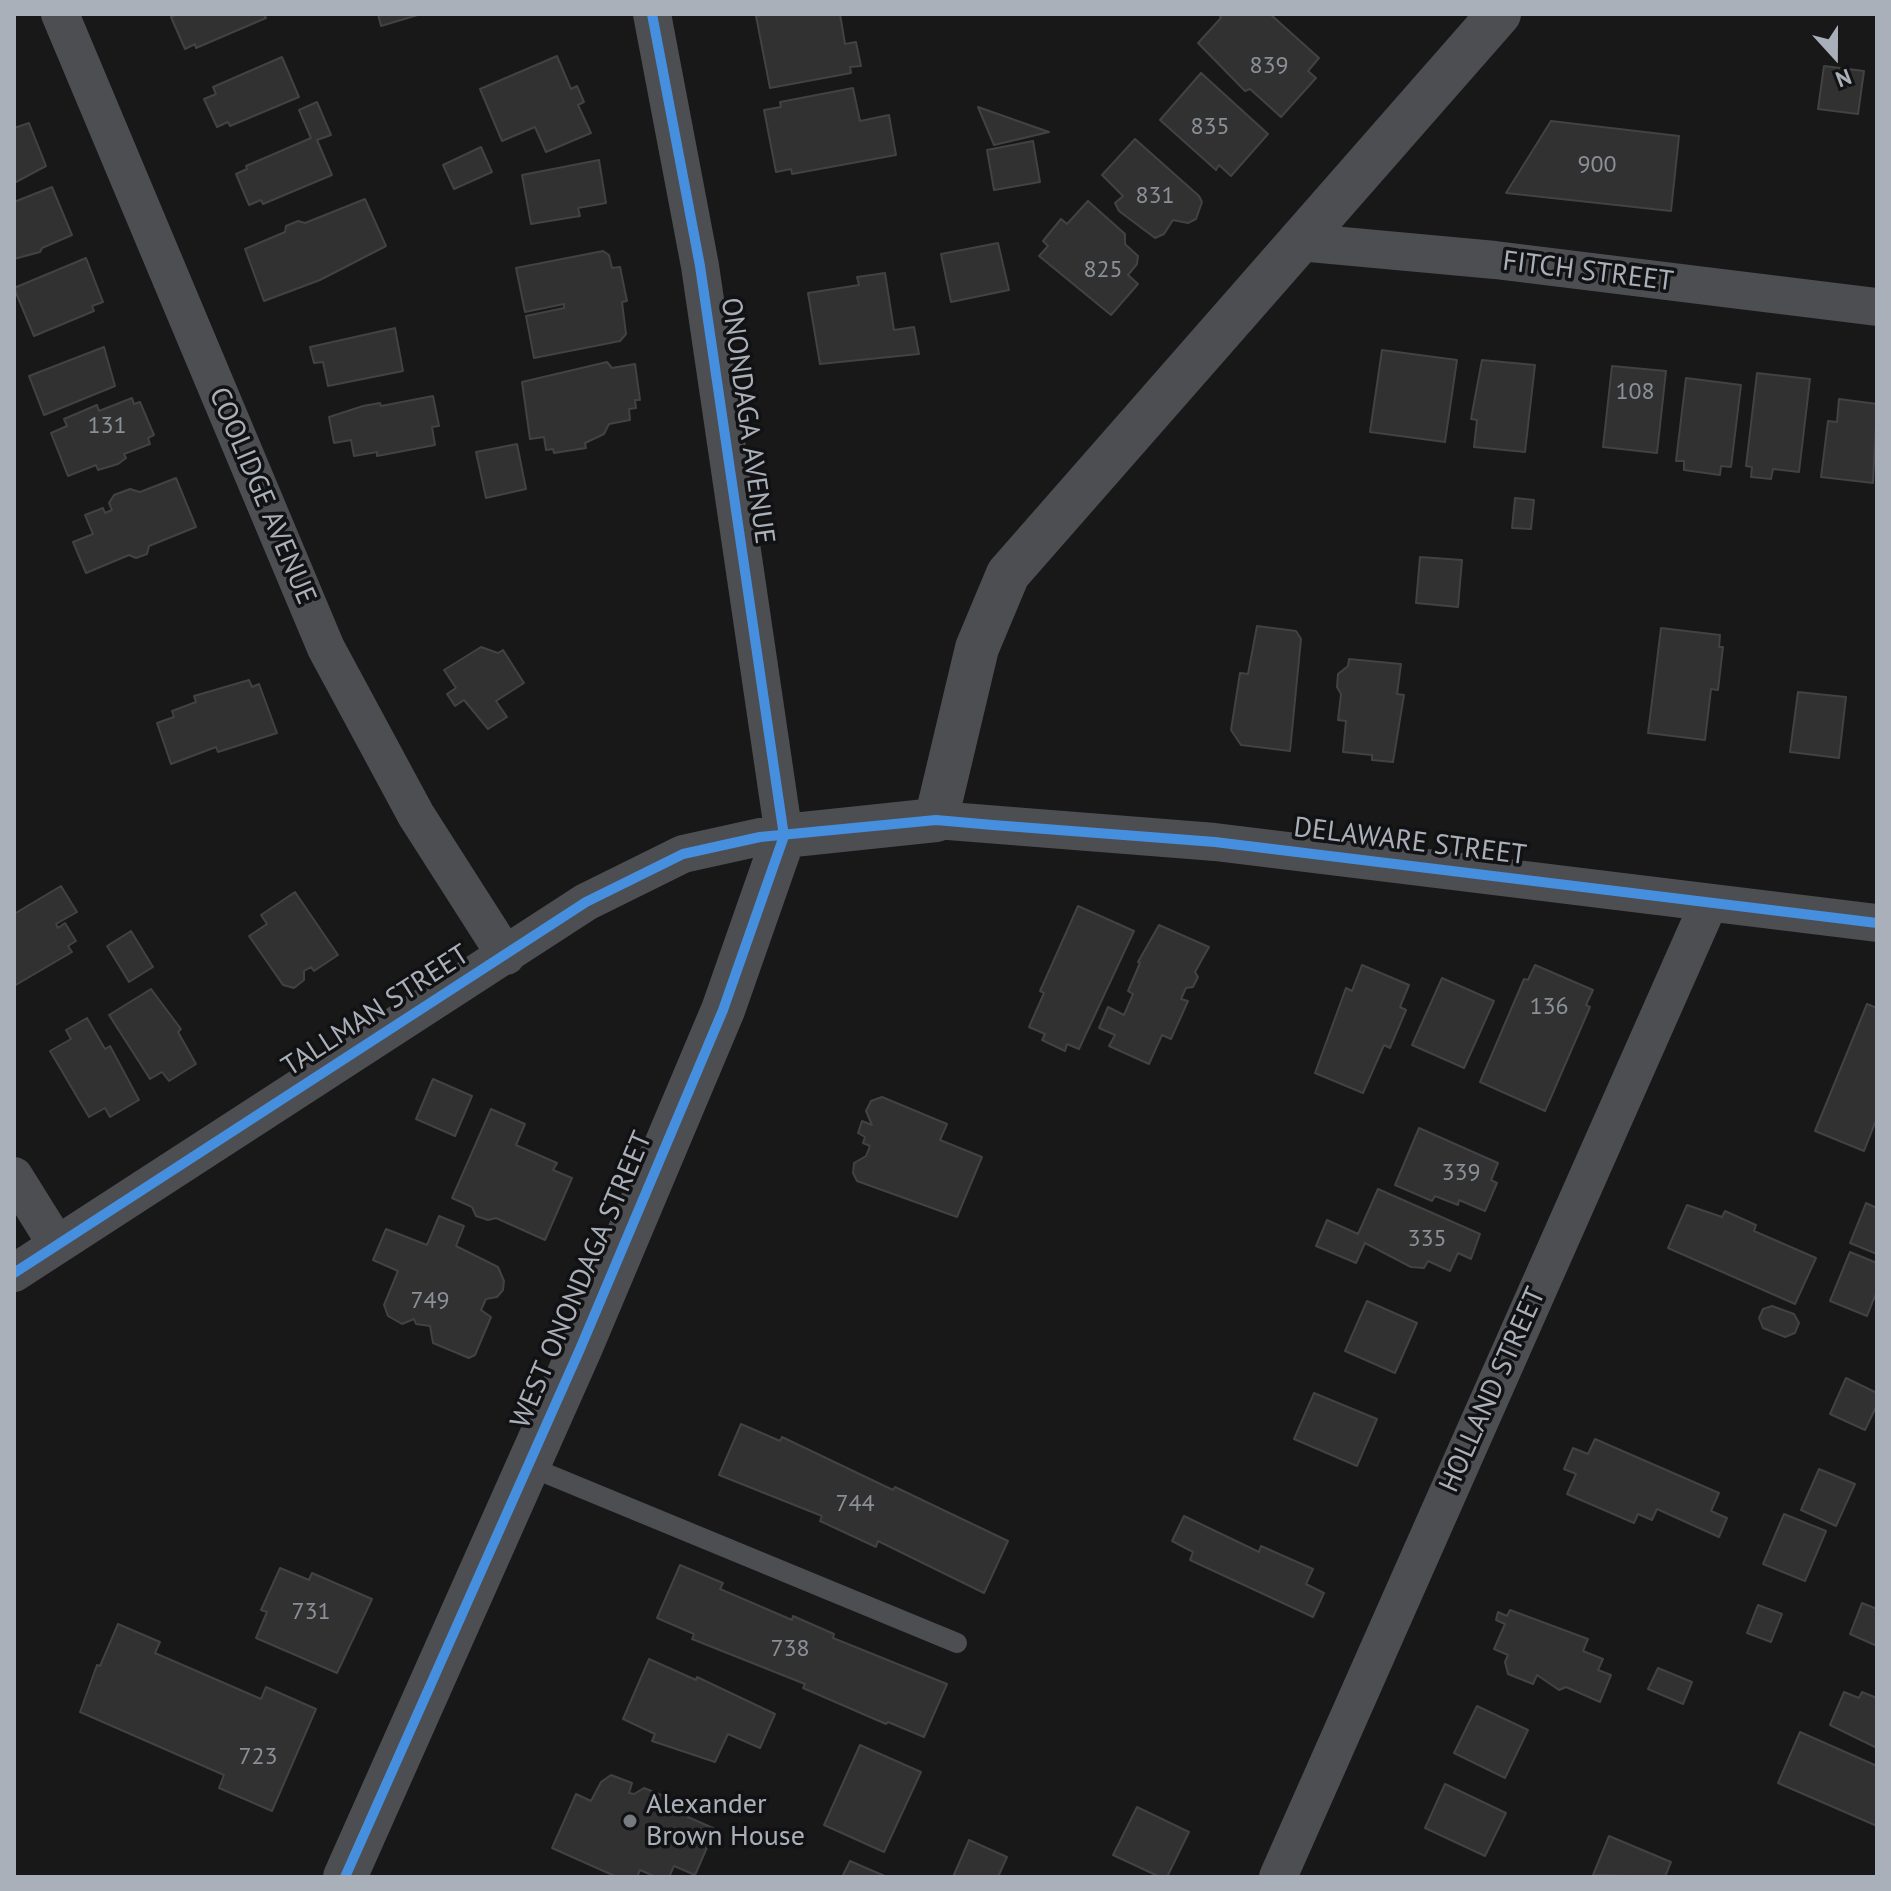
<!DOCTYPE html>
<html>
<head>
<meta charset="utf-8">
<style>
	body { margin:0 }
	#map { position:relative; width:1891px; height:1891px; overflow:hidden; background:#181818; font-family:"PT Sans",sans-serif }
	canvas { display:block }
	.frame { position:absolute; inset:0; border:16px solid #a9b0b9; pointer-events:none }
	.north { position:absolute; left:1795px; top:16px; width:80px; height:80px; -webkit-text-stroke:6px #121214; paint-order:stroke; rotate:159deg; font-size:22px; font-weight:700; line-height:32px; text-align:center; color:#a9b0b9 }
	.north::after { content:''; display:block; margin:auto; width:28px; height:36px; background:#a9b0b9; clip-path:polygon(50% 0,100% 100%,50% 72%,0 100%) }
</style>
</head>
<body>
<div id="map">
<canvas width="1891" height="1891"></canvas>
<div class="frame"></div>
<div class="north">N</div>
</div>
<script>
const ctx = document.querySelector('canvas').getContext('2d');
ctx.lineJoin = 'round';
function fillPath(path, color) { ctx.fillStyle = color; ctx.fill(path, 'evenodd'); }
const shape = rows => new Path2D(rows.map(r => 'M' + r).join(''));
function stroke(path, color, width, dash) { ctx.strokeStyle = color; ctx.lineWidth = width; ctx.lineCap = dash ? 'butt' : 'round'; ctx.setLineDash(dash || []); ctx.stroke(path); }
function write(font, color, halo, rows, align = 'center') {
  ctx.font = font + ' "PT Sans",sans-serif'; ctx.lineWidth = 7; ctx.setLineDash([]); ctx.textBaseline = 'middle'; ctx.strokeStyle = halo; ctx.fillStyle = color; for (const [text, x, y, turn = 0] of rows) {
    ctx.save(); ctx.translate(x, y); ctx.rotate((+turn || 0) * Math.PI / 180); ctx.textAlign = isNaN(turn) ? turn : align; if (halo) ctx.strokeText(text, 0, 0); ctx.fillText(text, 0, 0); ctx.restore();
  }
}
const building = shape([
	[177,14,264,14,266,18,196,48,195,44,185,49,171,17,177,14],
	[378,14,421,14,381,26,378,14],
	[769,14,840,14,845,44,856,42,861,66,850,67,851,73,770,88,756,16,769,14],
	[1270,14,1319,58,1308,71,1316,78,1281,117,1250,89,1245,91,1198,43,1221,18,1219,14,1270,14],
	[557,56,571,89,577,86,584,102,578,105,591,133,546,152,535,127,502,141,480,89,557,56],
	[282,57,299,97,230,126,228,122,217,127,204,99,216,94,213,87,282,57],
	[1824,66,1864,71,1858,114,1818,109,1824,66],
	[1201,73,1268,134,1231,176,1219,165,1216,170,1160,120,1201,73],
	[853,88,860,121,889,115,896,155,792,174,791,169,776,172,764,110,781,107,780,102,853,88],
	[317,102,331,135,317,140,332,175,263,204,261,200,249,205,236,174,247,169,246,166,311,138,299,110,317,102],
	[978,107,1049,132,994,145,978,107],
	[1551,121,1679,136,1671,211,1506,193,1551,121],
	[29,123,46,166,14,183,14,128,29,123],
	[1135,139,1199,196,1202,202,1196,219,1188,223,1173,220,1164,234,1155,238,1119,211,1115,203,1123,196,1102,175,1135,139],
	[1033,141,1040,182,994,190,987,150,1033,141],
	[481,147,492,172,454,189,443,165,481,147],
	[599,160,606,203,578,208,580,216,531,224,522,175,599,160],
	[52,187,72,235,42,248,40,252,14,259,14,202,52,187],
	[365,199,386,246,320,280,264,301,245,249,285,232,286,226,298,221,305,223,365,199],
	[1088,201,1125,234,1125,244,1138,256,1137,264,1128,275,1138,284,1111,315,1039,256,1048,246,1043,241,1061,219,1067,224,1088,201],
	[998,243,1009,290,951,302,941,254,998,243],
	[603,251,609,255,612,268,620,267,627,301,622,302,626,334,620,341,534,358,526,316,564,308,564,304,525,312,516,268,603,251],
	[86,258,103,302,92,306,94,311,34,336,14,288,86,258],
	[885,273,894,330,914,327,919,354,820,364,808,293,859,285,857,277,885,273],
	[395,328,403,371,328,386,323,362,314,363,310,347,395,328],
	[104,347,115,386,44,415,29,376,104,347],
	[1382,350,1457,360,1445,442,1370,432,1382,350],
	[1482,360,1535,365,1525,452,1474,447,1477,420,1471,419,1482,360],
	[607,362,612,368,635,364,640,400,635,400,636,408,629,409,630,420,609,424,604,434,585,443,586,448,554,453,553,449,546,450,544,437,530,439,522,382,607,362],
	[1612,366,1666,371,1657,453,1603,447,1612,366],
	[1757,373,1810,379,1799,472,1773,469,1771,479,1751,477,1752,467,1746,466,1757,373],
	[1686,378,1741,385,1731,467,1721,466,1720,475,1684,470,1684,461,1676,461,1686,378],
	[433,396,439,426,432,427,435,445,377,456,377,452,354,456,351,440,334,443,329,417,363,406,380,403,381,406,433,396],
	[132,398,134,404,140,402,154,435,148,438,150,444,124,454,126,458,118,464,98,470,96,465,68,476,51,433,67,426,64,419,97,405,99,411,132,398],
	[1839,399,1877,404,1873,483,1821,477,1828,421,1837,422,1839,399],
	[517,444,526,489,486,498,476,452,517,444],
	[176,478,196,527,149,546,147,554,136,558,129,555,86,573,73,542,93,534,85,515,103,508,105,513,112,510,109,503,114,495,130,489,140,492,176,478],
	[1515,498,1534,500,1531,529,1512,528,1515,498],
	[1420,557,1462,560,1458,607,1416,603,1420,557],
	[1257,626,1296,631,1301,639,1290,751,1241,745,1231,730,1240,673,1248,674,1257,626],
	[1661,628,1720,635,1719,647,1723,647,1718,690,1711,689,1705,740,1648,733,1661,628],
	[481,647,498,653,503,650,524,683,496,701,507,717,488,729,464,700,455,706,447,694,456,688,444,670,481,647],
	[1349,659,1401,664,1397,694,1404,695,1393,762,1372,760,1372,755,1343,752,1346,721,1338,720,1341,694,1337,687,1338,674,1348,666,1349,659],
	[249,680,252,687,259,684,277,733,218,752,216,747,171,764,157,723,174,717,172,711,196,702,194,696,249,680],
	[1798,692,1846,697,1839,758,1790,752,1798,692],
	[61,886,77,912,56,924,58,928,65,923,76,941,68,946,72,952,14,986,14,914,61,886],
	[295,892,338,955,314,971,311,967,304,971,304,980,294,988,283,985,249,936,267,924,261,915,295,892],
	[1078,906,1134,931,1079,1049,1067,1044,1065,1051,1042,1040,1045,1034,1029,1027,1044,993,1040,991,1078,906],
	[1159,925,1209,947,1195,972,1198,977,1193,987,1186,988,1181,999,1188,1001,1171,1039,1162,1035,1149,1064,1109,1046,1115,1035,1099,1028,1108,1007,1124,1015,1133,994,1128,991,1140,963,1138,962,1159,925],
	[131,931,153,967,129,982,107,946,131,931],
	[1362,965,1409,985,1400,1007,1406,1010,1390,1048,1384,1045,1363,1093,1315,1073,1346,988,1352,991,1362,965],
	[1535,965,1593,990,1586,1005,1590,1007,1545,1111,1480,1082,1524,979,1528,980,1535,965],
	[1442,978,1494,1001,1464,1068,1412,1045,1442,978],
	[151,989,181,1029,178,1032,196,1064,169,1081,162,1072,150,1079,109,1015,151,989],
	[1867,1004,1877,1008,1877,1118,1864,1151,1815,1131,1867,1004],
	[87,1018,105,1049,110,1046,139,1100,110,1117,105,1108,89,1117,50,1051,71,1039,66,1030,87,1018],
	[433,1079,472,1096,455,1136,416,1119,433,1079],
	[882,1097,947,1124,940,1140,982,1157,957,1217,857,1181,853,1173,854,1163,866,1156,870,1146,863,1143,865,1137,858,1133,862,1121,872,1125,866,1111,871,1101,882,1097],
	[491,1109,525,1124,516,1145,557,1163,553,1170,572,1178,545,1240,496,1218,488,1220,476,1216,472,1207,452,1198,491,1109],
	[1419,1128,1498,1163,1491,1180,1497,1183,1485,1211,1459,1200,1458,1205,1435,1196,1432,1201,1395,1185,1419,1128],
	[1378,1189,1480,1234,1471,1259,1458,1253,1450,1271,1428,1261,1424,1268,1411,1267,1365,1243,1356,1263,1316,1246,1327,1220,1358,1234,1378,1189],
	[1866,1203,1877,1208,1877,1254,1850,1243,1866,1203],
	[1687,1205,1722,1217,1725,1211,1756,1225,1754,1231,1816,1258,1795,1304,1668,1248,1687,1205],
	[439,1216,464,1226,456,1246,498,1267,504,1281,503,1290,497,1297,486,1299,481,1310,491,1317,475,1355,469,1358,433,1343,430,1326,416,1324,414,1319,402,1324,388,1316,384,1305,398,1271,373,1260,386,1229,427,1245,439,1216],
	[1850,1252,1877,1263,1877,1291,1867,1316,1830,1301,1850,1252],
	[1367,1301,1417,1323,1395,1373,1345,1351,1367,1301],
	[1772,1306,1794,1314,1799,1323,1795,1333,1785,1337,1763,1328,1759,1318,1763,1309,1772,1306],
	[1846,1378,1877,1393,1877,1405,1865,1430,1830,1414,1846,1378],
	[1314,1393,1377,1419,1357,1466,1294,1439,1314,1393],
	[741,1424,780,1441,782,1437,893,1490,895,1487,1008,1541,984,1593,878,1541,876,1547,820,1521,822,1516,719,1475,741,1424],
	[1595,1439,1719,1493,1711,1511,1727,1518,1719,1537,1657,1509,1652,1520,1638,1514,1634,1523,1567,1494,1576,1474,1564,1469,1573,1448,1588,1454,1595,1439],
	[1819,1469,1855,1484,1836,1526,1801,1510,1819,1469],
	[1784,1514,1826,1531,1805,1581,1763,1564,1784,1514],
	[1184,1516,1259,1552,1261,1546,1313,1569,1306,1584,1324,1593,1313,1617,1190,1560,1193,1552,1172,1541,1184,1516],
	[680,1565,723,1583,720,1589,792,1620,793,1616,834,1634,833,1638,947,1684,924,1737,888,1722,886,1724,803,1688,805,1684,692,1639,694,1634,657,1618,680,1565],
	[280,1568,309,1580,312,1573,372,1599,337,1673,256,1638,267,1612,261,1610,280,1568],
	[1862,1603,1877,1609,1877,1646,1850,1634,1862,1603],
	[1758,1605,1782,1614,1771,1642,1747,1633,1758,1605],
	[1510,1610,1588,1639,1583,1651,1603,1659,1598,1670,1611,1675,1600,1702,1566,1687,1559,1690,1537,1675,1533,1684,1508,1674,1505,1662,1508,1655,1494,1649,1505,1624,1496,1620,1498,1612,1507,1616,1510,1610],
	[118,1624,160,1642,155,1653,261,1699,266,1687,316,1709,272,1811,219,1788,224,1775,80,1712,97,1665,100,1666,118,1624],
	[649,1659,696,1680,697,1677,775,1714,760,1748,728,1734,715,1762,652,1741,655,1734,623,1719,649,1659],
	[1658,1668,1692,1682,1683,1704,1648,1689,1658,1668],
	[1844,1692,1859,1698,1862,1692,1877,1698,1877,1748,1830,1725,1844,1692],
	[1477,1706,1528,1730,1505,1778,1454,1753,1477,1706],
	[1800,1732,1877,1766,1877,1826,1778,1783,1800,1732],
	[860,1745,921,1772,884,1852,824,1825,860,1745],
	[611,1775,632,1783,629,1793,634,1794,644,1788,676,1801,679,1813,715,1829,695,1875,674,1866,669,1877,656,1877,640,1870,637,1877,617,1877,552,1848,576,1794,591,1801,601,1782,611,1775],
	[1445,1784,1506,1813,1485,1856,1425,1828,1445,1784],
	[1137,1807,1189,1832,1167,1877,1160,1877,1113,1855,1137,1807],
	[1609,1836,1671,1862,1665,1877,1593,1875,1609,1836],
	[969,1840,1007,1857,998,1877,953,1877,969,1840],
	[850,1861,887,1877,842,1877,850,1861]
]);
fillPath(building, '#313132');
stroke(building, '#404244', 2);
stroke(shape([
	[528,1466,957,1643]
]), '#4c4e51', 20);
stroke(shape([
	[60,14,326,648,416,815,506,956],
	[1299,242,1495,260,1877,307],
	[936,820,1215,842,1877,923],
	[14,1176,57,1245],
	[14,1273,586,902,683,854,760,837,784,836,700,266,652,14],
	[1278,1877,1709,903]
]), '#4c4e51', 38);
stroke(shape([
	[345,1877,580,1349,723,1010,784,836,936,820,977,648,1008,574,1499,14]
]), '#4c4e51', 44);
stroke(shape([
	[14,1273,586,902,683,854,760,837,936,820,993,825,1215,842,1877,923],
	[345,1877,580,1349,723,1010,784,836,700,266,652,14]
]), '#468fdf', 10);
for (const [x, y, r, color] of [
	[630,1821,8,"#767b81"]
]) { const dot = new Path2D(); dot.arc(x, y, r, 0, 2 * Math.PI); ctx.fillStyle = color; ctx.fill(dot); stroke(dot, '#121214', 3); }
write('24px', '#8b9097', null, [
	["839",1269,66],
	["835",1210,127],
	["900",1597,165],
	["831",1155,196],
	["825",1103,270],
	["108",1635,392],
	["131",107,426],
	["136",1549,1007],
	["339",1461,1173],
	["335",1427,1239],
	["749",430,1301],
	["744",855,1504],
	["731",311,1612],
	["738",790,1649],
	["723",258,1757]
]);
write('28px', '#a9b0b9', '#121214', [
	["FITCH STREET",1588,272,7],
	["ONONDAGA AVENUE",747,421,82],
	["COOLIDGE AVENUE",262,496,67],
	["DELAWARE STREET",1410,842,7],
	["TALLMAN STREET",376,1011,-33],
	["WEST ONONDAGA STREET",582,1280,-67],
	["HOLLAND STREET",1493,1390,-66]
]);
write('28px', '#a9b0b9', '#121214', [
	["Alexander",646,1805],
	["Brown House",646,1837]
], 'left');
</script>
</body>
</html>
